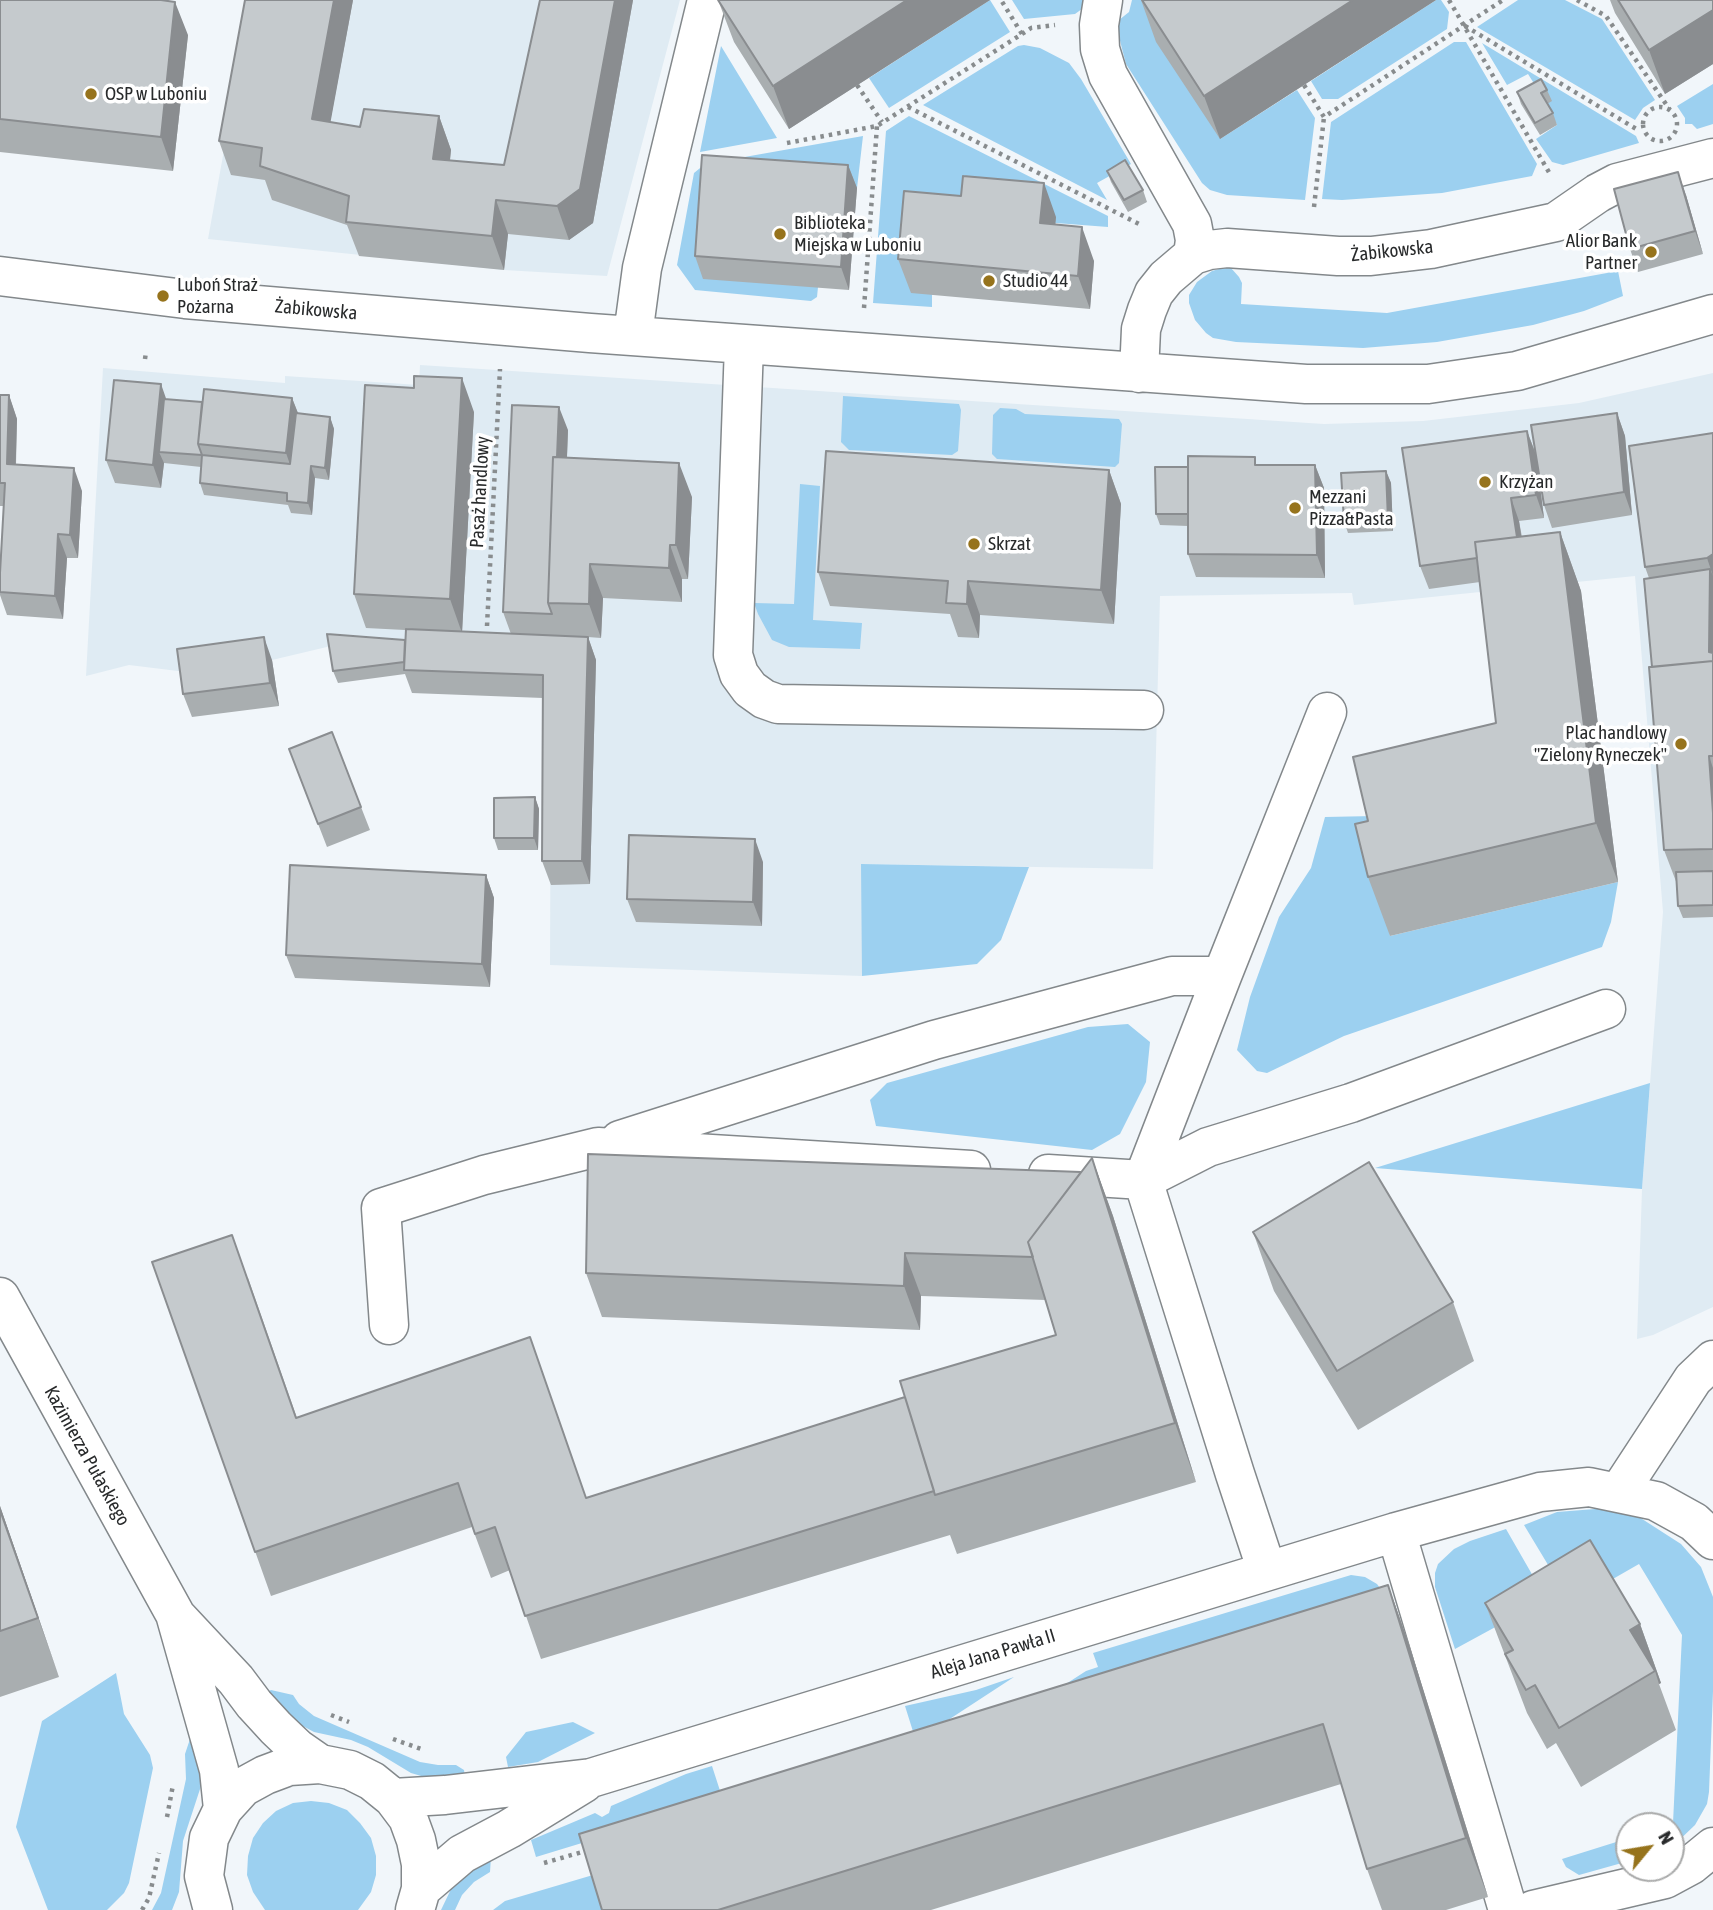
<!DOCTYPE html>
<html>
<head>
<meta charset="utf-8">
<style>
	body { margin:0 }
	#map { position:relative; width:1713px; height:1910px; overflow:hidden; background:#f1f6fa; font-family:"Asap Condensed",sans-serif }
	canvas { display:block }
	.north { position:absolute; left:1615px; top:1812px; width:70px; height:70px; box-sizing:border-box; background:#fff; border:2px solid #a9aaaa; border-radius:50%; rotate:60deg; font-size:19px; font-weight:700; line-height:28px; text-align:center; color:#282a2b }
	.north::after { content:''; display:block; margin:auto; width:24px; height:32px; background:#96731c; clip-path:polygon(50% 0,100% 100%,50% 72%,0 100%) }
</style>
</head>
<body>
<div id="map">
<canvas width="1713" height="1910"></canvas>
<div class="north">N</div>
</div>
<script>
const ctx = document.querySelector('canvas').getContext('2d');
ctx.lineJoin = 'round';
function fillPath(path, color) { ctx.fillStyle = color; ctx.fill(path, 'evenodd'); }
const shape = rows => new Path2D(rows.map(r => 'M' + r).join(''));
function stroke(path, color, width, dash) { ctx.strokeStyle = color; ctx.lineWidth = width; ctx.lineCap = dash ? 'butt' : 'round'; ctx.setLineDash(dash || []); ctx.stroke(path); }
function write(font, color, halo, rows, align = 'center') {
  ctx.font = font + ' "Asap Condensed",sans-serif'; ctx.lineWidth = 7; ctx.setLineDash([]); ctx.textBaseline = 'middle'; ctx.strokeStyle = halo; ctx.fillStyle = color; for (const [text, x, y, turn = 0] of rows) {
    ctx.save(); ctx.translate(x, y); ctx.rotate((+turn || 0) * Math.PI / 180); ctx.textAlign = isNaN(turn) ? turn : align; if (halo) ctx.strokeText(text, 0, 0); ctx.fillText(text, 0, 0); ctx.restore();
  }
}
fillPath(shape([
	[251,0,680,0,607,276,504,270,208,239],
	[420,365,1324,424,1423,421,1579,403,1713,373,1713,1307,1653,1335,1637,1339,1642,1189,1663,912,1635,576,1354,605,1352,593,1160,596,1153,869,862,864,862,976,550,965,551,698,331,646,272,660,186,672,129,665,86,676,103,368,285,383,285,376,419,385]
]), '#dfebf3');
fillPath(shape([
	[990,0,1010,32,889,108,869,78],
	[1012,0,1088,0,1086,6,1075,14,1024,19],
	[1132,0,1220,0,1220,139,1297,90,1315,118,1305,200,1227,195,1210,190,1202,183,1126,64,1118,33,1119,20,1129,12],
	[1436,0,1441,0,1449,12,1447,29,1338,99,1322,99,1311,81],
	[1518,0,1565,0,1602,19,1655,100,1643,108,1635,120,1477,27],
	[1454,42,1466,42,1537,164,1532,176,1442,193,1342,200,1322,199,1331,122],
	[1482,43,1636,136,1639,143,1563,165,1552,162,1536,139,1557,125,1540,93,1528,74,1507,85],
	[1024,45,1040,48,1069,63,1081,79,1131,164,1097,183,1107,200,923,105,1018,46],
	[721,46,777,138,700,152],
	[1713,84,1713,124,1697,129,1692,124,1685,124,1685,118,1677,106],
	[909,116,1108,216,1108,227,1056,223,932,295,932,307,873,303,886,131],
	[863,136,857,188,711,178,818,287,817,297,811,301,695,290,677,265,694,173,705,164],
	[1226,267,1231,268,1239,277,1242,283,1241,304,1387,313,1618,271,1623,296,1584,311,1533,325,1437,342,1363,348,1236,342,1213,338,1206,333,1195,320,1189,303,1189,295,1197,282,1212,271],
	[843,396,959,404,961,410,958,451,952,455,849,450,841,442],
	[1000,408,1016,409,1025,414,1119,419,1122,424,1119,463,1115,467,997,459,992,454,993,415],
	[800,484,820,486,813,620,862,623,860,649,789,647,772,640,758,614,754,603,794,604],
	[1374,816,1390,936,1618,882,1611,922,1602,947,1344,1036,1267,1073,1257,1071,1237,1050,1250,997,1279,917,1311,868,1325,817],
	[861,864,862,864,1029,867,1001,940,977,964,862,976],
	[1128,1024,1150,1042,1146,1082,1120,1134,1092,1150,876,1126,870,1100,887,1083,1088,1027],
	[1650,1083,1642,1189,1375,1168],
	[1608,1508,1639,1517,1681,1544,1701,1567,1713,1597,1713,1691,1709,1792,1707,1804,1695,1825,1671,1848,1671,1826,1666,1826,1673,1823,1682,1635,1639,1564,1571,1603,1524,1525,1557,1512],
	[1506,1529,1537,1583,1534,1606,1455,1649,1435,1587,1435,1573,1438,1564,1454,1549,1470,1541],
	[1351,1575,1365,1577,1377,1584,1385,1595,931,1771,1086,1671,1098,1667,1093,1653],
	[116,1673,124,1714,150,1755,153,1768,129,1883,124,1893,107,1910,48,1910,16,1827,42,1721],
	[1014,1677,916,1741,905,1706,976,1690],
	[271,1690,293,1695,299,1704,314,1716,420,1762,438,1765,456,1765,464,1770,465,1777,428,1778,411,1773,368,1747,351,1740,314,1732,299,1724,276,1702,269,1691],
	[573,1722,595,1733,538,1762,508,1767,506,1757,526,1732],
	[195,1731,201,1786,183,1841,179,1892,172,1910,152,1910,161,1893,186,1779,185,1754,192,1733],
	[712,1766,723,1800,536,1857,531,1840,595,1813,602,1817,609,1813,611,1806,686,1774],
	[311,1801,329,1803,347,1810,360,1823,371,1838,376,1856,376,1875,371,1892,358,1910,265,1910,253,1892,247,1875,248,1856,253,1838,263,1823,276,1811,293,1803],
	[1629,1838,1629,1861,1579,1875,1566,1867,1562,1859],
	[491,1857,490,1872,474,1882,462,1895,455,1910,441,1910,453,1885,461,1876],
	[593,1875,605,1910,493,1910,505,1901]
]), '#9cd0f0');
const minor = shape([
	[1103,0,1099,25,1100,49,1108,75,1192,224,1195,240,1193,255],
	[0,276,185,299,590,333,1306,384,1428,384,1517,371,1713,314],
	[633,335,642,268,707,0],
	[744,345,733,655,739,674,750,689,764,699,778,704,1144,710],
	[1139,373,1141,329,1147,310,1154,293,1166,278,1193,255,1209,250,1227,248,1338,256,1371,256,1431,249,1556,222,1598,193,1617,183,1713,158],
	[620,1140,934,1040,1172,976,1222,976],
	[1048,1174,1143,1180,1208,1147,1351,1103,1606,1009],
	[0,1297,175,1614,219,1770,223,1809],
	[389,1325,381,1208,484,1175,598,1147,971,1170],
	[1619,1492,1693,1379,1713,1360],
	[1396,1532,1508,1910],
	[1267,1571,1235,1474,1143,1180,1222,976,1327,712],
	[178,1618,236,1680,254,1704,276,1728,297,1748,320,1764],
	[393,1798,445,1795,591,1778,1396,1532,1540,1492,1589,1487,1656,1501,1694,1522,1713,1540],
	[421,1889,462,1854,509,1829,584,1783],
	[213,1910,204,1876,209,1838,223,1809,243,1787,265,1775,289,1766,320,1764,350,1770,372,1781,393,1798,408,1818,416,1840,421,1864,421,1889,415,1910],
	[1533,1910,1665,1879,1691,1865,1713,1847]
]);
stroke(minor, '#83888b', 41);
stroke(shape([
	[1449,0,1550,174],
	[1577,0,1606,16,1670,110],
	[1465,26,1638,130],
	[1022,34,1031,28,1055,25],
	[857,85,882,122],
	[1304,85,1324,117,1503,0],
	'1643 124a17 17 0 1 1 34 0a17 17 0 1 1-34 0Z',
	[908,107,1141,225],
	[787,143,877,126,1022,34,1001,0],
	[1314,207,1324,117],
	[864,308,877,126],
	[145,359,146,352],
	[487,626,500,369],
	[331,1715,349,1722],
	[393,1739,424,1750],
	[167,1817,173,1785],
	[544,1863,589,1850],
	[142,1910,149,1898,159,1853]
]), '#888c8e', 4.5, [3.5, 5]);
stroke(minor, '#fff', 38);
fillPath(shape([
	[0,0,188,35,173,171,0,152],
	[353,0,330,122,360,127,439,116,451,150,450,161,504,165,540,0,633,0,593,223,569,240,508,234,504,270,359,256,347,225,272,200,265,180,231,175,219,141],
	[718,0,990,0,789,129,734,42],
	[1141,0,1436,0,1220,139,1156,42],
	[1610,0,1713,0,1713,64,1665,94,1615,13],
	[1547,90,1552,101,1547,104,1553,113,1557,125,1540,135,1521,104,1517,92],
	[848,165,857,188,849,290,703,279,695,256],
	[1107,171,1143,190,1147,202,1128,212,1111,182],
	[1686,195,1703,254,1638,272,1630,249],
	[1056,217,1055,225,1094,261,1090,309,911,293,898,259],
	[0,395,9,395,17,419,16,465,82,491,78,558,67,558,63,619,7,615,0,595,0,573,4,506,0,506],
	[292,398,298,413,330,417,334,429,329,480,315,478,312,515,291,513,288,505,204,495,200,483,201,467,164,463,161,488,115,483,106,460,166,399,202,402],
	[474,412,462,632,511,634,503,612,568,430,567,458,692,497,688,579,682,579,682,602,603,598,601,638,588,637,596,660,590,884,551,885,542,861,543,698,412,693,405,674,338,683,333,671,405,640,405,630,366,628,354,594],
	[1617,413,1625,436,1632,515,1552,528,1544,505,1536,455,1544,518,1519,521,1522,537,1560,532,1581,591,1618,882,1390,936,1368,877,1368,821,1496,723,1480,582,1429,589,1420,566,1527,431,1536,454],
	[1713,433,1713,917,1683,918,1678,906,1677,884,1664,850,1652,667,1649,578,1645,567],
	[1258,465,1315,465,1324,488,1325,578,1196,577,1188,554,1188,526,1160,525,1156,514,1188,467],
	[1109,470,1121,504,1114,624,980,615,979,638,958,637,950,614,830,606,818,572],
	[1386,471,1391,483,1393,531,1348,533,1344,521],
	[272,660,279,706,192,717,183,694],
	[289,749,361,807,370,830,327,847],
	[535,797,539,809,538,850,498,850,494,838],
	[763,862,762,926,636,922,627,899],
	[486,875,494,898,490,987,295,978,286,955],
	[1092,1158,1113,1216,1196,1482,957,1554,950,1535,541,1659,510,1570,491,1578,472,1527,271,1596,152,1262,248,1278,297,1418,587,1498,905,1397,1056,1335,1046,1300,921,1296,920,1330,602,1317,586,1273,1081,1172],
	[1253,1232,1453,1302,1474,1361,1358,1430,1274,1291],
	[0,1506,59,1677,0,1697],
	[1388,1585,1409,1644,1488,1897,1446,1910,1382,1910,1367,1869,1341,1784,931,1910,602,1910],
	[1485,1603,1640,1624,1661,1683,1659,1684,1676,1730,1581,1787,1556,1743,1547,1749,1527,1713]
]), '#a9aeb0');
fillPath(shape([
	[334,0,353,0,325,152,312,119],
	[615,0,633,0,593,223,569,240,557,206],
	[907,0,990,0,789,129,773,86],
	[1353,0,1436,0,1220,139,1204,96],
	[175,2,188,35,173,171,161,137],
	[1713,10,1713,64,1665,94,1649,50],
	[439,116,451,150,446,193,433,159],
	[848,165,857,188,849,290,841,267],
	[1678,172,1686,195,1703,254,1695,231],
	[1044,183,1056,217,1052,257,1040,223],
	[496,200,508,234,504,270,492,236],
	[1082,227,1094,261,1090,309,1078,276],
	[462,378,474,412,462,633,450,599],
	[161,384,169,407,159,452,164,463,161,488,153,465],
	[9,395,17,419,15,487,7,464],
	[292,398,301,421,294,476,286,453],
	[559,407,568,430,561,603,552,603],
	[1617,413,1625,436,1632,515,1624,492],
	[330,417,334,429,329,480,325,468],
	[1527,431,1536,455,1544,518,1536,495],
	[679,463,692,497,688,579,676,545],
	[1315,465,1324,488,1325,578,1317,555],
	[311,466,315,478,312,515,308,503],
	[74,468,82,491,78,558,70,535],
	[1109,470,1121,504,1114,624,1101,590],
	[1386,471,1391,483,1393,531,1388,520],
	[1511,498,1519,521,1527,575,1519,552],
	[1560,532,1581,591,1618,882,1596,823],
	[58,534,67,558,63,619,55,596],
	[670,545,682,579,682,602,669,568],
	[1713,554,1713,576,1707,558],
	[590,564,603,598,601,638,589,604],
	[1710,569,1713,576,1713,662,1709,652],
	[968,581,980,615,979,638,967,604],
	[264,637,272,660,279,706,270,683],
	[588,637,596,660,590,884,582,861],
	[1709,756,1713,768,1713,813],
	[535,797,539,809,538,850,534,838],
	[755,839,763,862,762,926,753,902],
	[486,875,494,898,490,987,482,964],
	[1092,1158,1113,1216,1196,1482,1175,1423],
	[905,1253,921,1296,920,1330,904,1286],
	[0,1506,59,1677,0,1510],
	[1388,1585,1409,1644,1488,1897,1466,1838],
	[1640,1624,1661,1683,1659,1684,1655,1671,1630,1630]
]), '#8a8d90');
const building = shape([
	[0,0,161,0,175,2,161,137,0,119,0,0],
	[245,0,334,0,312,119,360,127,364,109,439,116,433,159,504,165,540,0,615,0,580,189,557,206,496,200,492,236,346,222,349,196,260,166,262,148,219,141,245,0],
	[718,0,907,0,773,86,718,0],
	[1142,0,1353,0,1204,96,1142,0],
	[1618,0,1713,0,1713,10,1649,50,1618,0],
	[1541,79,1547,90,1541,93,1553,113,1535,123,1517,92,1541,79],
	[702,155,848,165,841,267,695,256,702,155],
	[1125,160,1143,190,1124,200,1107,171,1125,160],
	[1678,172,1695,231,1630,249,1614,189,1678,172],
	[963,176,1044,183,1040,223,1082,227,1078,276,898,259,904,191,961,196,963,176],
	[414,376,462,378,450,599,354,594,365,385,414,388,414,376],
	[114,380,161,384,153,465,106,460,114,380],
	[204,389,292,398,286,453,198,444,204,389],
	[0,395,9,395,7,464,74,468,70,535,58,534,55,596,0,592,0,573,5,483,0,483,0,395],
	[164,399,202,402,198,444,202,455,290,464,296,413,330,417,325,468,311,466,308,503,287,501,287,493,200,483,202,455,159,452,164,399],
	[512,405,559,407,557,457,553,457,548,603,552,614,503,612,512,405],
	[1617,413,1624,492,1544,505,1531,425,1617,413],
	[1527,431,1536,495,1511,498,1517,537,1475,542,1477,558,1420,566,1402,448,1527,431],
	[1713,433,1713,554,1707,558,1645,567,1629,446,1713,433],
	[826,451,1109,470,1101,590,968,581,967,604,946,603,948,581,818,572,826,451],
	[1188,456,1255,457,1255,465,1315,465,1317,555,1188,554,1188,456],
	[553,457,679,463,676,545,670,545,669,568,590,564,589,604,548,603,553,457],
	[1155,467,1188,467,1188,514,1156,514,1155,467],
	[1386,471,1388,520,1344,521,1341,473,1386,471],
	[1560,532,1596,823,1368,877,1355,824,1368,821,1353,757,1496,723,1475,542,1560,532],
	[1710,569,1709,652,1713,653,1713,661,1652,667,1644,579,1710,569],
	[406,629,588,637,582,861,542,861,543,675,404,670,406,629],
	[327,634,405,640,404,662,333,671,327,634],
	[264,637,270,683,183,694,177,649,264,637],
	[1713,661,1713,756,1709,756,1713,813,1713,849,1664,850,1649,667,1713,661],
	[332,732,361,807,318,824,289,749,332,732],
	[535,797,534,838,494,838,494,798,535,797],
	[629,835,755,839,753,902,627,899,629,835],
	[290,865,486,875,482,964,286,955,290,865],
	[1713,871,1713,905,1678,906,1676,872,1713,871],
	[588,1154,1081,1172,1028,1242,1033,1257,905,1253,904,1286,586,1273,588,1154],
	[1092,1158,1175,1423,935,1495,900,1381,1056,1335,1028,1242,1092,1158],
	[1369,1162,1453,1302,1337,1371,1253,1232,1369,1162],
	[232,1235,296,1418,530,1337,586,1498,905,1397,934,1491,525,1616,495,1527,475,1534,458,1483,255,1552,152,1262,232,1235],
	[0,1510,38,1618,0,1631,0,1510],
	[1590,1540,1640,1624,1630,1630,1655,1671,1559,1728,1535,1685,1526,1690,1505,1654,1513,1650,1485,1603,1590,1540],
	[1388,1585,1466,1838,1367,1869,1323,1724,718,1910,602,1910,579,1834,1388,1585]
]);
fillPath(building, '#c5cacd');
stroke(building, '#8a8d90', 2);
for (const [x, y, r, color] of [
	[91,94,7,"#96731c"],
	[780,234,7,"#96731c"],
	[1651,252,7,"#96731c"],
	[989,281,7,"#96731c"],
	[163,296,7,"#96731c"],
	[1485,482,7,"#96731c"],
	[1295,508,7,"#96731c"],
	[974,544,7,"#96731c"],
	[1681,744,7,"#96731c"]
]) { const dot = new Path2D(); dot.arc(x, y, r, 0, 2 * Math.PI); ctx.fillStyle = color; ctx.fill(dot); stroke(dot, '#fff', 2.5); }
write('19px', '#282a2b', '#fff', [
	["OSP w Luboniu",105,94],
	["Biblioteka",794,223],
	["Miejska w Luboniu",794,245],
	["Alior Bank",1637,241,"right"],
	["Partner",1637,263,"right"],
	["Studio 44",1003,281],
	["Luboń Straż",177,285],
	["Pożarna",177,307],
	["Krzyżan",1499,482],
	["Mezzani",1309,497],
	["Pizza&Pasta",1309,519],
	["Skrzat",988,544],
	["Plac handlowy",1667,733,"right"],
	["\"Zielony Ryneczek\"",1667,755,"right"]
], 'left');
write('19px', '#282a2b', '#fff', [
	["Żabikowska",1392,251,-6],
	["Żabikowska",316,310,5],
	["Pasaż handlowy",480,492,-87],
	["Kazimierza Pułaskiego",87,1456,61],
	["Aleja Jana Pawła II",993,1654,-17]
]);
</script>
</body>
</html>
